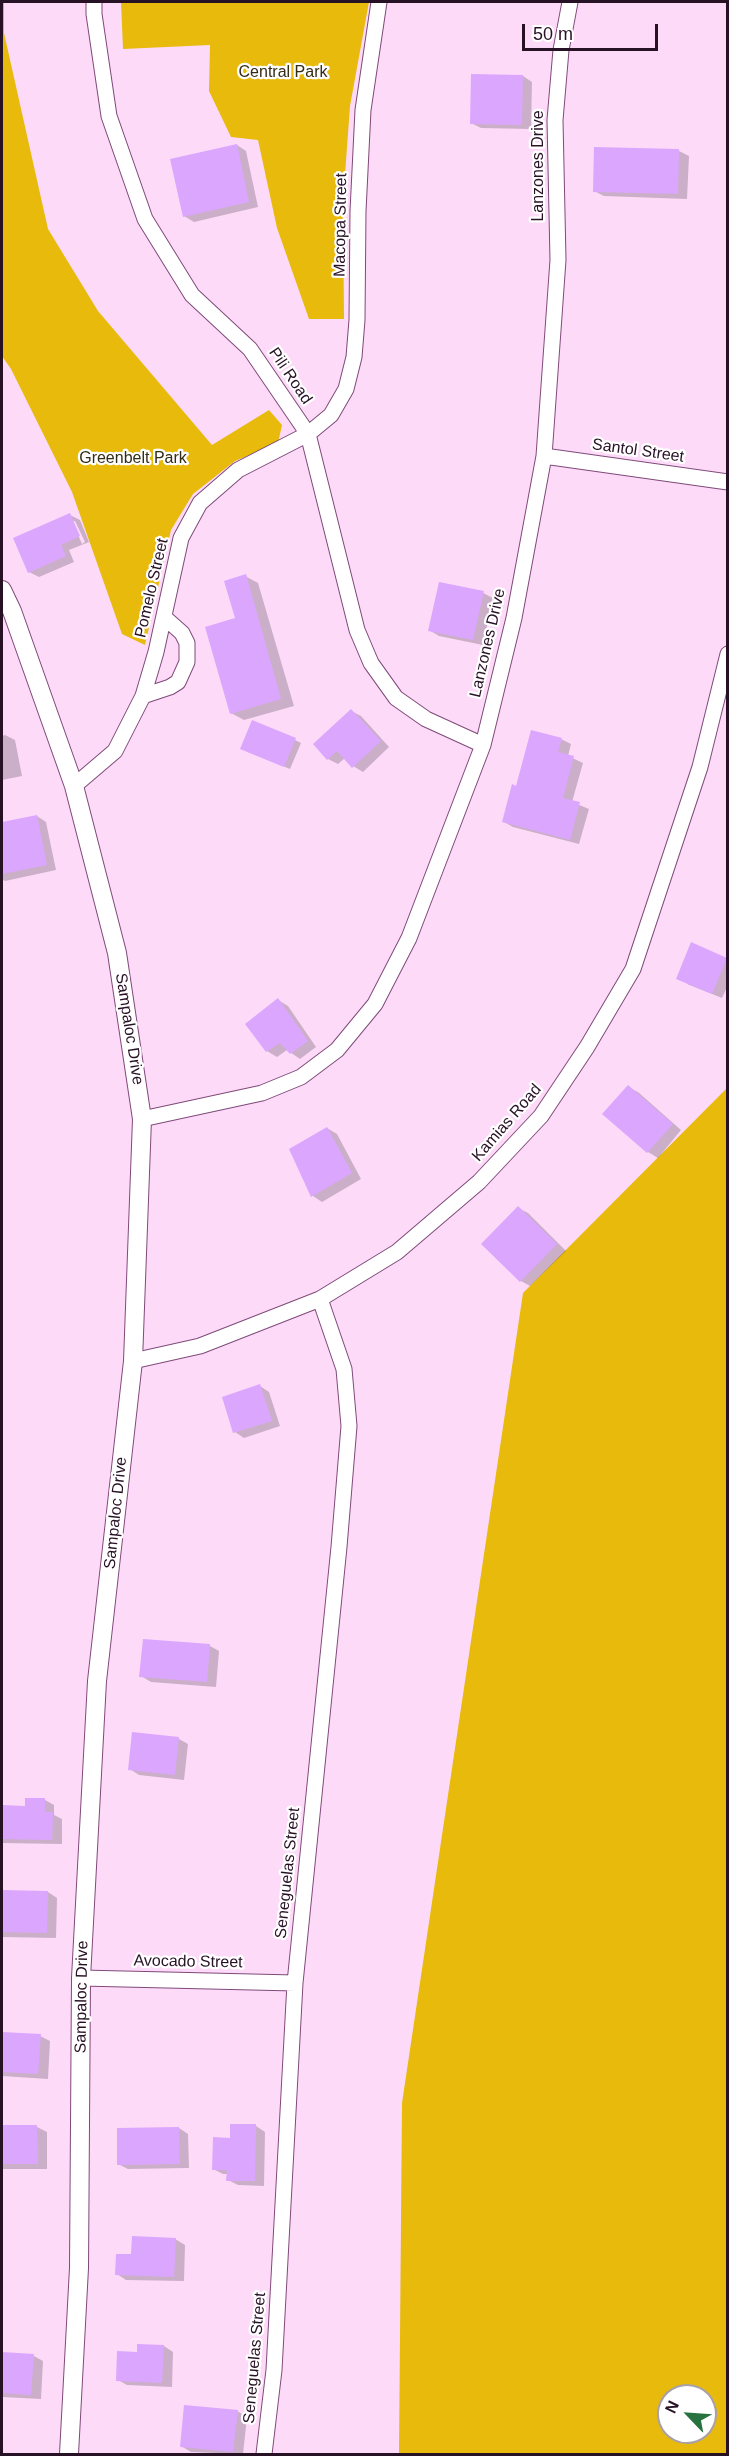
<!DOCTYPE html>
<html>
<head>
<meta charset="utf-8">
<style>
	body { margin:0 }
	#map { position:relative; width:729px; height:2456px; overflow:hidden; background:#fedaf9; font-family:Helvetica,sans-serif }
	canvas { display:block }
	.frame { position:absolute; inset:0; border:3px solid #271125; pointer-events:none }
	.north { position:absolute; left:657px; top:2384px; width:60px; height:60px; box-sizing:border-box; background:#fff; border:2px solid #a9a0a8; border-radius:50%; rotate:295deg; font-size:16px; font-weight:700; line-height:24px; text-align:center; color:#271125 }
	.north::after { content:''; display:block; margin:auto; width:21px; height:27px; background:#28723f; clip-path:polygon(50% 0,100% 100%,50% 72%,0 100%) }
	.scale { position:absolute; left:522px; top:24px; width:136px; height:27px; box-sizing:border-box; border:3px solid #271125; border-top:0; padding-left:8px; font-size:18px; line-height:21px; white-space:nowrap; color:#271125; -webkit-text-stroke:4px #fff; paint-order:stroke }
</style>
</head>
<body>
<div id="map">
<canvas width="729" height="2456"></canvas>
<div class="frame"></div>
<div class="north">N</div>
<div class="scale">50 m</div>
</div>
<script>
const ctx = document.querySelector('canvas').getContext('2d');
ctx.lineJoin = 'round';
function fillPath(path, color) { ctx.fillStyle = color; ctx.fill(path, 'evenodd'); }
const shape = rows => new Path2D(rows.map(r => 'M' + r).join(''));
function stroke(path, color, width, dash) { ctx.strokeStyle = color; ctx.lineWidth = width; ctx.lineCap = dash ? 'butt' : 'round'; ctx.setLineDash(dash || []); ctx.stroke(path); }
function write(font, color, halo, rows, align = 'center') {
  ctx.font = font + ' Helvetica,sans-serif'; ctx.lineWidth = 4.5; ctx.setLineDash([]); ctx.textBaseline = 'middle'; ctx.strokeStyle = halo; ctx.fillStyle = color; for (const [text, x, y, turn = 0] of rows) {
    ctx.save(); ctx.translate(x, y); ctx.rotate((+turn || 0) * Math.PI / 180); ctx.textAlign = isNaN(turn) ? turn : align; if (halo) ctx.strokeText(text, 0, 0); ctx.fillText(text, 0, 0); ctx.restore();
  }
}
fillPath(shape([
	[2,2,4,2,4,33,48,229,98,311,212,445,269,410,282,425,278,443,235,461,193,494,171,530,145,645,122,634,72,492,11,369,2,356],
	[121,2,369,2,350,106,343,202,344,319,309,319,277,228,258,140,231,137,209,91,210,45,123,49],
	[727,1088,727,2454,399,2454,402,2103,523,1293],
	[669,2396,705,2396,705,2432,669,2432]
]), '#e7ba0c');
fillPath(shape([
	[523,76,532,82,531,129,481,128,471,123],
	[237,145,246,151,258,207,194,222,184,216],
	[679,151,689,156,687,199,604,196,594,191],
	[70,515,80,520,89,542,69,550,74,562,39,577,29,572],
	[72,521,75,521,85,542,82,544],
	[245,576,258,583,294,706,244,720,231,713],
	[483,593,493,598,483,645,439,636,429,630],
	[351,711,361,716,389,747,363,772,353,766,345,758,338,764,328,759],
	[5,735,15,740,22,776,2,780,2,736],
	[561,739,571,744,568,756,583,763,572,802,589,809,579,844,513,827,504,822,517,787],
	[295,740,301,743,290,769,248,752],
	[37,816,46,822,56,870,5,881,2,879,2,824],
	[692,944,728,959,728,985,722,998,687,984],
	[278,1000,288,1006,316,1047,300,1059,287,1050,277,1057,267,1051],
	[628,1087,638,1092,681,1130,658,1158,648,1152,605,1114],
	[327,1128,337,1134,361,1179,322,1202,313,1196,291,1150],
	[518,1208,528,1213,566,1251,530,1286,521,1281],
	[260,1386,269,1392,280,1426,244,1438,235,1432],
	[210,1646,219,1651,216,1687,151,1682,141,1676],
	[133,1734,179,1739,188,1744,184,1780,139,1775,130,1769],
	[45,1800,54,1805,54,1815,62,1819,62,1844,2,1843,2,1807,26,1807],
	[48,1892,57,1898,56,1938,2,1937,2,1916],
	[2,2034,40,2036,50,2041,48,2079,2,2076],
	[256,2126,265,2132,264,2186,238,2185,228,2180,228,2174,223,2174,213,2169,231,2139],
	[2,2127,37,2127,47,2132,47,2169,2,2169],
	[179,2128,188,2134,189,2168,128,2169,118,2164],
	[175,2239,185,2245,184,2281,126,2280,117,2274,133,2256],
	[164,2346,173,2352,172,2387,127,2385,118,2380],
	[2,2353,34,2356,43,2361,41,2399,2,2397],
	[237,2411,247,2417,243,2454,191,2452,181,2446]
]), '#0003');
fillPath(shape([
	[471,74,523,75,522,125,470,124],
	[237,144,249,202,183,217,170,159],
	[594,147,679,149,678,194,593,192],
	[70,513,80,536,61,545,66,556,28,573,13,538],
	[246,574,281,699,230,714,205,627,235,618,224,581],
	[439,582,484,591,473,640,428,631],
	[351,709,381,741,352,768,337,751,327,760,313,744],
	[252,720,296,738,284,767,240,749],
	[531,730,562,738,558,752,574,756,563,798,580,802,570,840,502,822,512,784,516,786],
	[37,815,47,865,2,874,2,822],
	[691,942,727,958,712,994,676,979],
	[278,998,308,1041,290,1054,280,1043,266,1052,245,1024],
	[628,1085,673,1124,647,1153,602,1114],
	[327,1127,352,1173,311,1197,289,1149],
	[518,1206,557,1244,520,1282,481,1244],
	[260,1384,272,1421,233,1433,222,1397],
	[143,1639,210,1644,207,1682,139,1677],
	[132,1732,179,1737,175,1775,128,1770],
	[25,1798,45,1798,45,1812,53,1812,52,1840,2,1839,2,1805,25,1806],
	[2,1890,48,1891,47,1933,2,1932],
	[2,2032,41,2034,38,2074,2,2072],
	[230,2124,256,2124,255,2181,226,2181,227,2170,212,2170,213,2137,230,2138],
	[2,2125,37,2125,38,2164,2,2164],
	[179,2127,180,2164,117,2165,117,2128],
	[132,2236,176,2238,174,2277,115,2275,116,2254,131,2254],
	[137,2344,164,2345,162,2383,116,2381,117,2351,137,2352],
	[2,2352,34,2354,31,2395,2,2393],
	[184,2405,238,2410,233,2452,180,2447]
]), '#daa6fe');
const minor = shape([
	[94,2,94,14,109,116,145,219,192,295,250,349,308,434,357,630,371,663,396,698,426,719,483,745],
	[544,456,728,482],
	[143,696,170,687,178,682,187,662,187,643,182,633,164,617],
	[74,786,115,751,143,696,156,652,181,538,200,503,238,470,308,434,331,415,346,389,354,357,357,320,358,211,363,110,379,2],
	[142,1119,262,1093,301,1077,337,1050,375,1004,409,938,483,745,514,618,544,456,558,260,555,120,561,50,570,2],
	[133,1361,200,1346,320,1299,397,1252,479,1182,541,1116,587,1047,633,969,700,767,728,654],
	[81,1978,295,1983],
	[264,2454,274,2370,295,1983,339,1547,349,1426,344,1369,320,1299]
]);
const tertiary = shape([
	[2,590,12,611,74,786,117,953,142,1119,133,1361,97,1681,81,1978,79,2268,69,2454]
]);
stroke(minor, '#7f4a79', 17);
stroke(tertiary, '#7f4a79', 20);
stroke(minor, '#fff', 15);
stroke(tertiary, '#fff', 18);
write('16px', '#352c15', '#fff', [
	["Central Park",283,73],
	["Greenbelt Park",133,459]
]);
write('16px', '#271125', '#fff', [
	["Lanzones Drive",539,166,-90],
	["Macopa Street",341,225,-89],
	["Pili Road",290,376,56],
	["Santol Street",638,451,8],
	["Pomelo Street",152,588,-77],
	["Lanzones Drive",488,643,-77],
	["Sampaloc Drive",129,1029,81],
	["Kamias Road",507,1123,-49],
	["Sampaloc Drive",116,1513,-84],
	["Seneguelas Street",288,1873,-84],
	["Avocado Street",188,1962,1],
	["Sampaloc Drive",82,1997,-89],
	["Seneguelas Street",255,2358,-85]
]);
</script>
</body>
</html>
